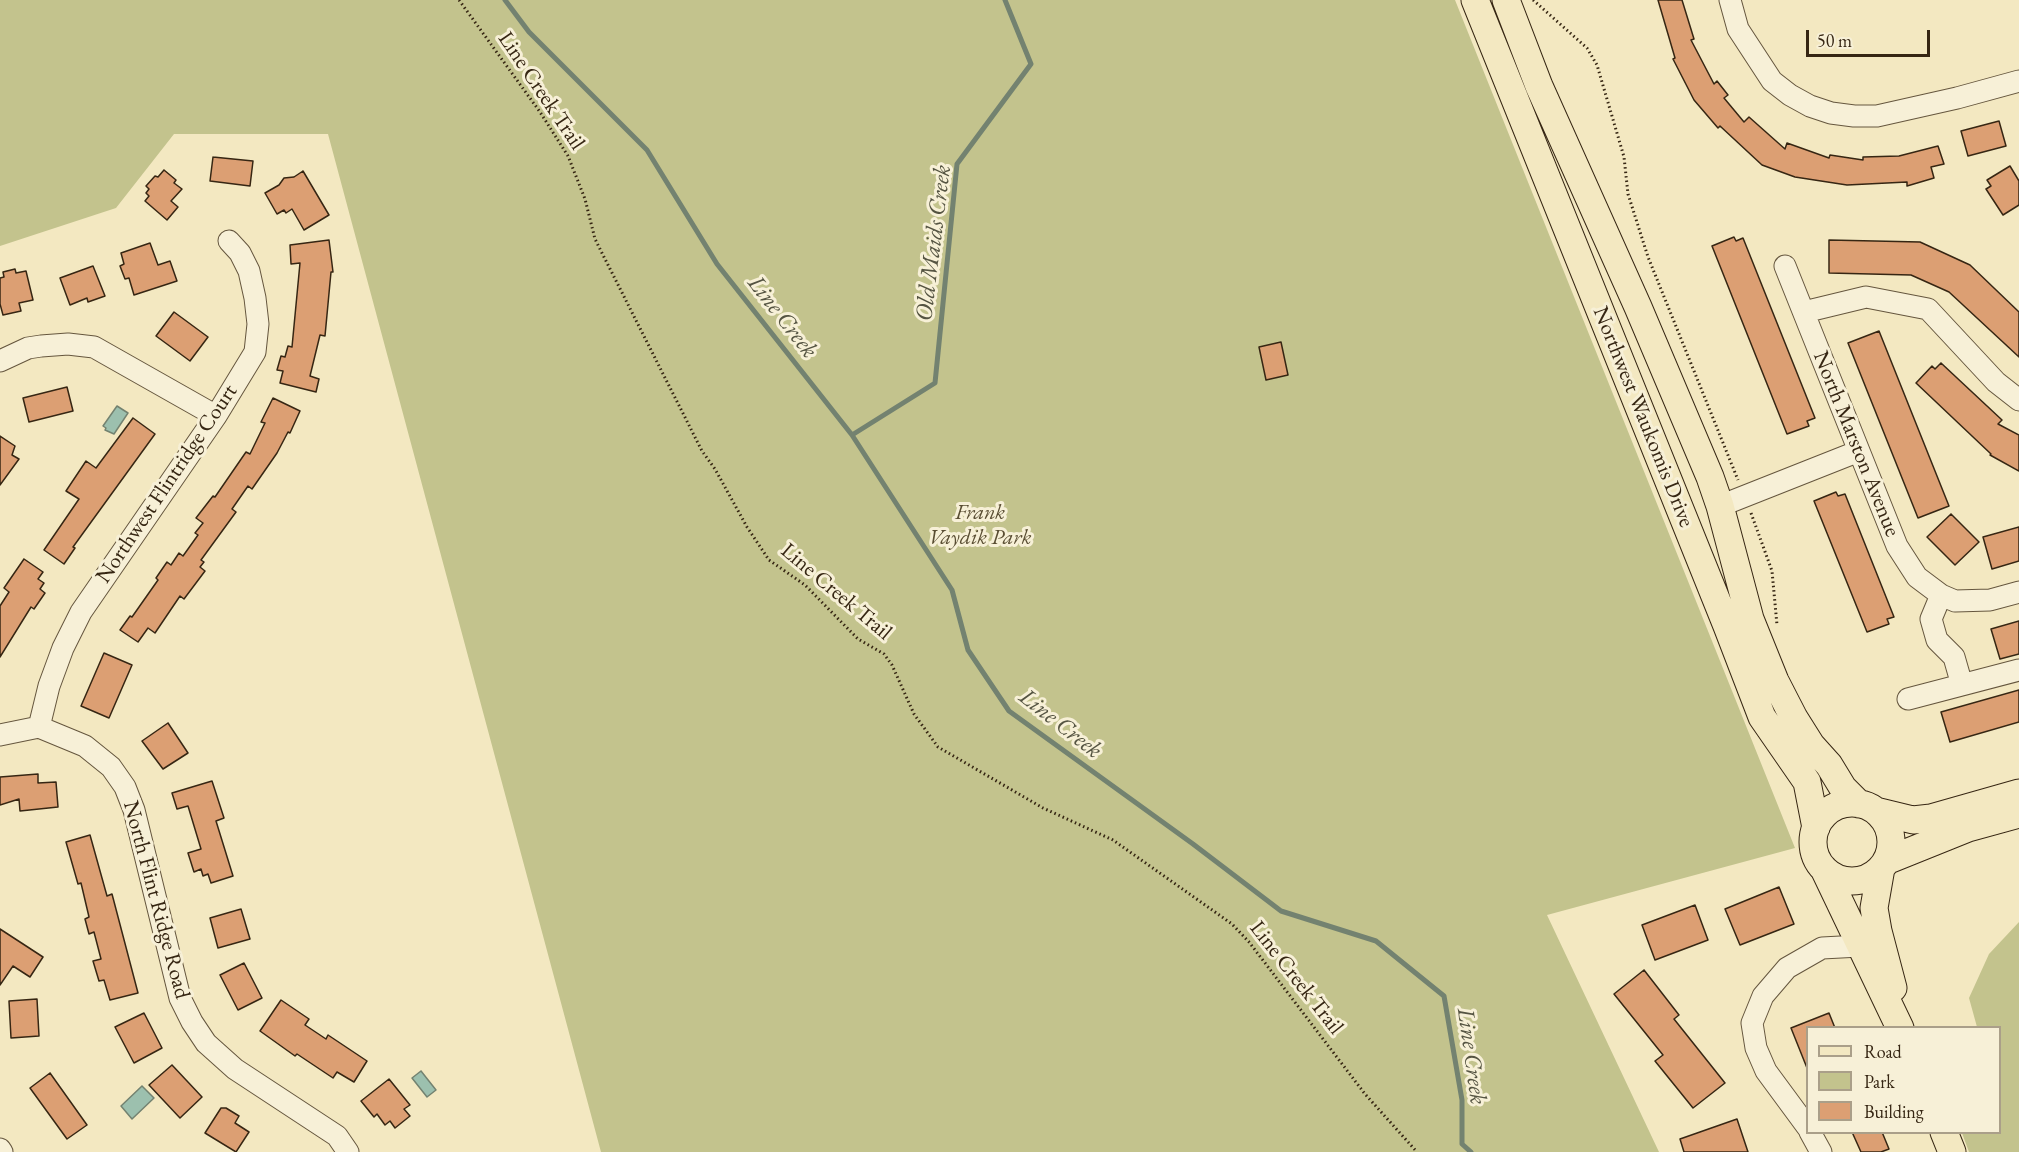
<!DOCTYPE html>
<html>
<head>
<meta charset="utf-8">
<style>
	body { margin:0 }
	#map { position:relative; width:2019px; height:1152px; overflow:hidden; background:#f3e8c1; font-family:"EB Garamond",serif }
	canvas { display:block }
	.legend { position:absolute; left:1806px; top:1026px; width:195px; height:108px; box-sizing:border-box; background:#f7f0d7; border:2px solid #aa9f89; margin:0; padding:8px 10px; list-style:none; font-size:18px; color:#362613 }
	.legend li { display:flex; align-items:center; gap:12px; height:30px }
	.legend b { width:30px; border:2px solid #aa9f89 }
	.scale { position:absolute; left:1806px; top:30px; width:124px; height:27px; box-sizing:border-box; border:3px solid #362613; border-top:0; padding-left:8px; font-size:18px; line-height:21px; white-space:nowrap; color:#362613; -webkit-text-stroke:4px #f7f0d7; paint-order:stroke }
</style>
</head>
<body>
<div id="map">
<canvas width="2019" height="1152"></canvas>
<ul class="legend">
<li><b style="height:8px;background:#f3e8c1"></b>Road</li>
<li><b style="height:16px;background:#c3c38d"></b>Park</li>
<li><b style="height:16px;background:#dc9f73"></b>Building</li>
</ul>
<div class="scale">50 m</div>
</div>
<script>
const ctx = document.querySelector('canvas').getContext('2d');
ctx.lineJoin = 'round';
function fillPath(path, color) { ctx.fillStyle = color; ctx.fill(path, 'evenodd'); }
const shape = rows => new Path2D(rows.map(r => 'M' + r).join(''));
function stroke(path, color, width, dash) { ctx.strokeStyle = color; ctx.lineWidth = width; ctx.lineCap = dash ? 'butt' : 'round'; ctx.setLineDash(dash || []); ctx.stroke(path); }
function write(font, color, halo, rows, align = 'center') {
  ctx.font = font + ' "EB Garamond",serif'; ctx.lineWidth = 6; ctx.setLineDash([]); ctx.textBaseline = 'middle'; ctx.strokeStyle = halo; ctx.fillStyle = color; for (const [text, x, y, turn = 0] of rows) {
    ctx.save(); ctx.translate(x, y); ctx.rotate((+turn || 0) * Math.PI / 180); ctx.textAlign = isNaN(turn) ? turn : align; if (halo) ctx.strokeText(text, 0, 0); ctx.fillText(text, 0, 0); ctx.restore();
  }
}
fillPath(shape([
	[0,0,1455,0,1795,848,1547,915,1659,1152,601,1152,328,134,174,134,116,208,0,246],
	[2019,922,2019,1152,1969,1152,1962,1133,2000,1132,2000,1028,1977,1027,1969,998,1989,954]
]), '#c3c38d');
const water = shape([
	[117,406,128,413,114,434,105,430,106,428,103,426,117,406],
	[421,1071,436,1090,427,1097,412,1078,421,1071],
	[142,1086,154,1098,132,1119,121,1106,142,1086]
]);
fillPath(water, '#9cc0ae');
stroke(water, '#738270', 1.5);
stroke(shape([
	[505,0,529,32,647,150,717,264,852,435,952,590,968,650,1009,711,1193,844,1281,911,1376,941,1444,996,1462,1100,1462,1144,1471,1152],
	[852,435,935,383,957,164,1031,64,1005,0]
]), '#738270', 5);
const building = shape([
	[1658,0,1682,0,1694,39,1691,40,1714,84,1717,81,1728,95,1724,98,1744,122,1749,117,1785,149,1787,143,1829,158,1830,155,1863,160,1863,157,1899,156,1938,146,1944,164,1931,167,1934,178,1907,186,1907,182,1847,185,1795,177,1762,165,1720,126,1718,128,1694,100,1673,59,1675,58,1658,0],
	[1999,121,2006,146,1968,156,1961,131,1999,121],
	[213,157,253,161,250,186,210,181,213,157],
	[2010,166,2019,181,2019,205,2003,215,1986,189,1991,186,1987,180,2010,166],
	[164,170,176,180,174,183,182,189,171,201,178,207,167,220,145,201,149,196,146,193,149,189,146,186,155,176,158,177,164,170],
	[303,171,329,215,304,230,292,209,286,213,284,210,277,214,265,193,279,185,284,178,294,177,303,171],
	[1734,237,1736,241,1743,238,1815,418,1807,421,1809,426,1787,434,1712,246,1734,237],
	[329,240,333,272,331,272,325,336,320,335,310,376,319,379,316,392,280,383,283,371,277,370,281,356,285,357,288,346,292,347,300,263,291,264,290,245,329,240],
	[1829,240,1920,242,1970,265,2019,312,2019,357,1949,292,1911,275,1829,273,1829,240],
	[150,243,158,265,170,261,177,281,134,295,129,278,125,279,120,266,124,264,121,253,150,243],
	[93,266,105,296,88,302,87,298,70,305,60,278,93,266],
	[15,269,16,273,26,271,33,300,19,303,21,311,3,315,0,304,0,278,4,277,3,272,15,269],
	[174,312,208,337,190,361,156,336,174,312],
	[1879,331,1949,506,1918,518,1848,343,1879,331],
	[1281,342,1288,375,1266,380,1259,347,1281,342],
	[1941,363,2002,420,1998,424,2019,435,2019,471,1990,455,1991,454,1916,383,1932,366,1935,369,1941,363],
	[67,387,73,411,29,422,23,398,67,387],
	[273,398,300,411,290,433,288,432,277,453,252,489,248,486,232,509,236,512,201,560,204,562,200,567,205,571,184,599,180,596,155,633,148,628,138,642,120,630,130,616,132,617,158,580,156,578,167,562,171,565,179,553,183,556,198,535,195,533,203,523,196,518,213,496,215,497,246,452,250,454,265,423,261,422,273,398],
	[133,418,155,434,73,547,75,548,64,564,44,550,79,499,66,491,86,461,96,468,133,418],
	[0,436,15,446,12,455,19,459,0,485,0,436],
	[1836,492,1838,496,1845,494,1894,617,1887,619,1889,624,1867,632,1814,501,1836,492],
	[1951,514,1979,542,1955,565,1927,537,1951,514],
	[2019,527,2019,561,1992,569,1983,537,2019,527],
	[24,559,43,572,38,579,44,583,40,589,45,593,34,609,31,607,0,657,0,606,9,592,4,588,24,559],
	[2019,621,2019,654,2000,659,1991,629,2019,621],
	[104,653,132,665,109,718,81,706,104,653],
	[2019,690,2019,722,1950,742,1941,712,2019,690],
	[168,723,188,753,163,769,142,741,168,723],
	[38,774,38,783,56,782,58,807,20,811,19,799,0,805,0,777,38,774],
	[212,781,224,818,216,821,233,876,211,883,208,874,203,876,201,869,194,872,188,853,201,849,188,806,177,809,172,793,212,781],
	[90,835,107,896,112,894,138,993,110,1000,104,980,99,981,93,961,101,959,94,932,89,934,85,919,89,917,81,883,78,884,66,842,90,835],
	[1779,887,1794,924,1740,945,1725,909,1779,887],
	[1695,905,1708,940,1655,960,1642,925,1695,905],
	[241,909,250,939,218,948,210,918,241,909],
	[0,929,43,957,30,977,13,966,0,985,0,929],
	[244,963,262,998,238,1010,220,975,244,963],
	[1644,970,1679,1015,1674,1019,1725,1083,1693,1108,1655,1061,1663,1055,1614,994,1644,970],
	[37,999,39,1036,11,1038,9,1001,37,999],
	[281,1000,309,1019,305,1025,326,1039,328,1035,367,1061,354,1082,337,1072,333,1078,297,1054,295,1056,260,1031,281,1000],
	[144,1013,162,1048,134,1063,115,1027,144,1013],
	[1829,1013,1835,1028,1808,1028,1807,1068,1791,1028,1829,1013],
	[172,1065,202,1097,180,1118,149,1085,172,1065],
	[50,1073,87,1125,67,1139,30,1088,50,1073],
	[389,1079,410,1105,404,1109,410,1116,395,1128,390,1121,385,1125,377,1114,374,1117,361,1101,389,1079],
	[221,1108,226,1108,239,1116,235,1123,249,1132,236,1152,205,1133,221,1108],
	[1737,1119,1748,1152,1684,1152,1680,1139,1737,1119],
	[1852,1132,1882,1132,1889,1149,1881,1152,1861,1152,1852,1132]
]);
fillPath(building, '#dc9f73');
stroke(building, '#362613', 1.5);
const minor = shape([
	[1730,0,1738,29,1772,81,1790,95,1810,106,1831,113,1854,116,1877,116,1957,98,2019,81],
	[1785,266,1897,546,1917,577,1941,595,1955,601,1990,600,2019,592],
	[1804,312,1866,297,1928,309,1996,382,2019,400],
	[0,361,28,348,41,346,68,344,94,347,216,416],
	[1720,506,1859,451],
	[1941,595,1931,619,1937,640,1954,657,1962,685],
	[1908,699,2019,670],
	[39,727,85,746,111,767,125,787,134,810,180,998,192,1022,206,1043,235,1069,337,1136,348,1152],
	[39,727,49,686,63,648,81,612,216,416,255,352,258,324,255,298,249,271,240,253,229,241],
	[0,735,39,727],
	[1808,1128,1766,1071,1756,1048,1752,1023,1763,996,1787,968,1822,948,1860,946],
	[1810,1132,1821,1152],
	[0,1149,2,1152]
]);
const major = shape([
	[1475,0,1727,626,1762,717,1807,782,1816,828],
	[1506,0,1539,86,1638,307,1710,477,1720,506,1750,619,1775,681,1794,718,1811,745,1829,765,1843,788,1859,804],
	'1813 842a39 39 0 1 1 78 0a39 39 0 1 1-78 0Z',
	[1876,811,1913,820,1931,818,2019,793],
	[1886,861,1968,828,2019,814],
	[1881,868,1874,908,1878,931,1893,988],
	[1824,869,1900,1028],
	[1944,1132,1952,1152]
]);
stroke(minor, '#65563e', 23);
stroke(major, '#362613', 29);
stroke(shape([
	[459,0,540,112,568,156,585,199,595,239,602,253,702,451,715,469,747,527,769,560,805,585,858,639,884,654,892,665,914,714,938,747,1043,808,1113,840,1232,924,1249,942,1365,1094,1417,1152],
	[1533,0,1587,48,1597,65,1624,157,1628,194,1648,257,1738,480],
	[1751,513,1772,571,1777,625],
	[1801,842,1804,862]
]), '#362613', 3, [1.5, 3]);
stroke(minor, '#f7f0d7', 21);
stroke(major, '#f3e8c1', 27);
write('22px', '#362613', '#f7f0d7', [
	["Line Creek Trail",541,91,56],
	["Northwest Waukomis Drive",1643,417,68],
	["North Marston Avenue",1856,444,68],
	["Northwest Flintridge Court",167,484,-56],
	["Line Creek Trail",836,592,40],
	["North Flint Ridge Road",156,900,75],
	["Line Creek Trail",1296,978,52]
]);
write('italic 22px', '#594d32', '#f7f0d7', [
	["Frank",980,513],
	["Vaydik Park",980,538]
]);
write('italic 24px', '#555442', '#f7f0d7', [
	["Old Maids Creek",934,243,-83],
	["Line Creek",782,317,52],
	["Line Creek",1060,724,38],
	["Line Creek",1471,1056,82]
]);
</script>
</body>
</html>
